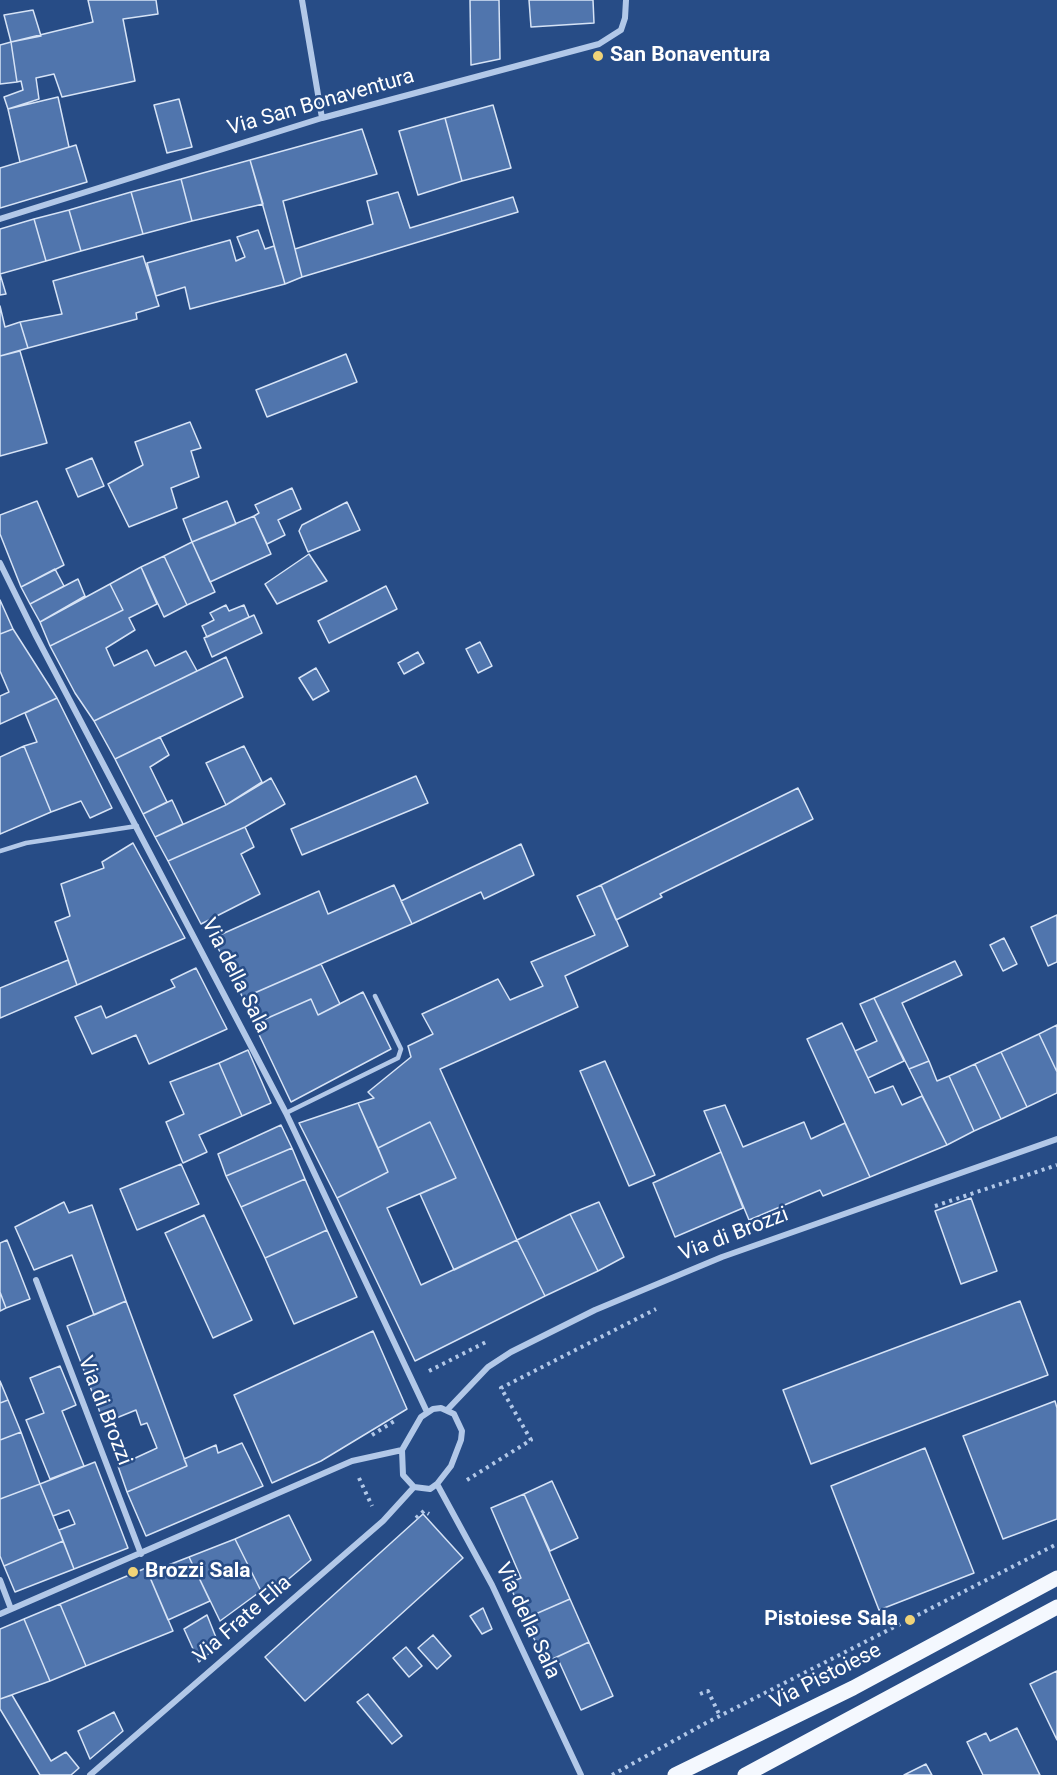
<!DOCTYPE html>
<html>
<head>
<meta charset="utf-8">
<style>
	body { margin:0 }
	canvas { display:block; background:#274c86 }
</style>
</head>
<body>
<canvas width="1057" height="1775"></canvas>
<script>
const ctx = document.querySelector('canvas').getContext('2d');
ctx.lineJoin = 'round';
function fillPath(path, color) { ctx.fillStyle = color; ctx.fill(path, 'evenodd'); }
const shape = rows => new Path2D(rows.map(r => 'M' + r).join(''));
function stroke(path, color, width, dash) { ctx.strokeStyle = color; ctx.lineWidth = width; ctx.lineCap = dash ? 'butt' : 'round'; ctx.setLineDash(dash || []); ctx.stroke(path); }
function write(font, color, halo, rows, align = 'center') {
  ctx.font = font + ' Roboto,sans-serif'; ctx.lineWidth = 5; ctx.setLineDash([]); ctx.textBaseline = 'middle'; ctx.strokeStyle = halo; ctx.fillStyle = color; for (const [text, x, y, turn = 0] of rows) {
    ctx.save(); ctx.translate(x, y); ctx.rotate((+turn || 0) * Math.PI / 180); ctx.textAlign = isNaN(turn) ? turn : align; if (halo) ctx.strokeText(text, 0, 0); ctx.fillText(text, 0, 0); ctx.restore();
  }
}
const building = shape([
	[88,0,156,0,158,14,123,19,135,81,62,97,54,74,36,78,39,99,8,109,4,97,23,90,21,81,17,82,11,42,93,22,88,0],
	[470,0,499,0,500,59,471,65,470,0],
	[529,0,593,0,594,23,531,27,529,0],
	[33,10,41,36,11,42,4,15,33,10],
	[11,42,17,82,0,84,0,45,11,42],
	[58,97,69,147,20,162,8,109,58,97],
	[179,99,192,147,167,153,154,105,179,99],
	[493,105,511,168,462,181,445,118,493,105],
	[445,118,462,181,418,195,399,131,445,118],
	[362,129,377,174,283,201,302,277,285,284,250,160,362,129],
	[76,145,87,182,0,208,0,168,76,145],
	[250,160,263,204,192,221,181,179,250,160],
	[181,179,192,221,143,234,131,192,181,179],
	[131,192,143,234,81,251,69,210,131,192],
	[398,192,410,228,513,197,518,212,302,277,295,249,373,224,367,201,398,192],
	[69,210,81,251,46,261,34,219,69,210],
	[34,219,46,261,0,274,0,229,34,219],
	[258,230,265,249,274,246,285,284,190,309,185,287,156,296,147,263,230,240,236,261,245,257,237,237,258,230],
	[143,256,159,306,136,313,137,319,28,348,20,322,62,314,53,281,143,256],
	[0,274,6,294,0,295,0,274],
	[0,306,5,327,20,322,28,348,0,356,0,306],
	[20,351,47,443,0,456,0,356,20,351],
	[346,354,357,382,267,417,256,390,346,354],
	[190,422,201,448,191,451,199,477,171,488,177,508,129,527,108,484,143,465,135,442,190,422],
	[92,458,104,486,78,497,66,469,92,458],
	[292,488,301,509,278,520,285,535,267,544,254,516,259,513,255,505,292,488],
	[37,501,64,565,21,587,0,534,0,515,37,501],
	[227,501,236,524,192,542,183,519,227,501],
	[347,502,360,530,308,552,299,531,302,525,347,502],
	[254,516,271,554,210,582,192,542,254,516],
	[192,542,215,592,187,605,164,556,192,542],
	[309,554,327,581,277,604,265,584,309,554],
	[164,556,187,605,164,617,141,567,164,556],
	[141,567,157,604,129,618,135,630,106,648,114,666,147,650,155,666,186,651,197,671,94,721,75,693,50,646,123,610,110,584,141,567],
	[55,569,64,586,30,604,21,587,55,569],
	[78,579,85,596,40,622,30,604,78,579],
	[110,584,123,610,50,646,40,622,110,584],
	[386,586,397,609,329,643,318,621,386,586],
	[0,600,13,629,0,634,0,600],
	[226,605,229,611,244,605,249,617,207,637,202,626,214,620,210,613,226,605],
	[254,615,262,633,212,657,204,638,254,615],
	[13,629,57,698,0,724,0,696,9,692,0,671,0,634,13,629],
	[480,642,492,666,478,673,466,649,480,642],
	[418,652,424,663,404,674,398,663,418,652],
	[226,657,243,697,115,759,94,721,226,657],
	[316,668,329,691,313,700,299,678,316,668],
	[57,698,112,808,90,818,81,801,51,812,24,746,37,742,25,713,57,698],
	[160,737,169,755,150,767,167,802,143,814,115,759,160,737],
	[24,746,51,812,0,834,0,757,24,746],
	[244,746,262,782,226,805,206,763,244,746],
	[416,776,428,803,302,855,291,829,416,776],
	[271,778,285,804,245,827,168,861,155,837,226,805,271,778],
	[798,788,813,819,660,894,662,897,616,920,601,885,798,788],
	[172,800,183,824,155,837,143,814,172,800],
	[245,827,254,847,241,854,260,894,201,924,168,861,245,827],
	[133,843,185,938,77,985,55,922,70,916,61,884,104,868,102,862,133,843],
	[521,844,534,875,484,899,481,892,412,924,401,901,521,844],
	[394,885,412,924,243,998,213,938,319,891,328,914,394,885],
	[601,885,628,946,565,976,578,1007,440,1069,517,1240,454,1270,420,1194,456,1178,430,1122,378,1148,358,1103,374,1098,368,1092,411,1057,408,1046,433,1034,422,1014,498,979,510,1000,543,986,531,962,595,935,577,896,601,885],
	[1057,915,1057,962,1048,966,1031,927,1057,915],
	[1004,938,1017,964,1003,971,990,945,1004,938],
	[68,960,77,985,0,1018,0,988,68,960],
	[955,961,962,975,902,1003,929,1061,909,1069,874,998,955,961],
	[321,964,340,1004,318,1015,311,999,254,1024,243,998,321,964],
	[196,968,227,1029,149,1064,136,1035,92,1054,75,1017,101,1006,106,1018,175,987,171,980,196,968],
	[363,992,391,1049,291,1102,254,1024,311,999,318,1015,363,992],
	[874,998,904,1061,868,1078,855,1051,877,1041,860,1004,874,998],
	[842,1023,875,1093,893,1086,902,1105,922,1096,947,1145,870,1177,807,1039,842,1023],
	[1057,1025,1057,1072,1039,1034,1057,1025],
	[1039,1034,1057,1072,1057,1093,1027,1107,1001,1052,1039,1034],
	[248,1050,271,1103,242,1116,219,1063,248,1050],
	[1001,1052,1027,1107,1001,1119,975,1064,1001,1052],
	[605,1061,655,1175,629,1186,580,1071,605,1061],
	[929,1061,937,1081,949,1076,974,1131,947,1145,909,1069,929,1061],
	[219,1063,242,1116,199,1135,207,1152,183,1163,166,1122,184,1114,170,1082,219,1063],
	[975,1064,1001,1119,974,1131,949,1076,975,1064],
	[358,1103,388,1172,337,1198,299,1123,358,1103],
	[725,1105,743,1147,804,1122,811,1139,845,1123,870,1177,823,1196,820,1190,749,1220,704,1111,725,1105],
	[430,1122,456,1178,387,1208,421,1285,517,1240,545,1296,415,1361,337,1198,388,1172,378,1148,430,1122],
	[281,1125,292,1148,226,1176,218,1154,281,1125],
	[292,1148,305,1179,241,1207,226,1176,292,1148],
	[721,1152,743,1208,675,1237,653,1183,721,1152],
	[181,1164,199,1204,137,1230,120,1189,181,1164],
	[305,1179,327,1230,265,1258,241,1207,305,1179],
	[971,1198,997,1271,961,1284,935,1211,971,1198],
	[64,1202,69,1213,92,1205,126,1301,94,1315,72,1255,34,1270,15,1227,64,1202],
	[599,1202,624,1257,598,1271,570,1214,599,1202],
	[570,1214,598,1271,545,1296,517,1240,570,1214],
	[204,1215,252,1320,213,1338,165,1233,204,1215],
	[327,1230,357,1297,294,1324,265,1258,327,1230],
	[7,1240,30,1299,6,1308,0,1292,0,1243,7,1240],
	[0,1292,6,1308,0,1311,0,1292],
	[126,1301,187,1466,127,1492,118,1466,157,1448,147,1423,141,1425,136,1410,104,1423,67,1326,126,1301],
	[1020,1301,1048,1375,811,1464,783,1390,1020,1301],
	[373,1331,407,1409,321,1461,272,1483,234,1395,373,1331],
	[60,1366,76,1405,62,1411,84,1466,50,1479,26,1420,44,1413,30,1378,60,1366],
	[0,1381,8,1400,0,1403,0,1381],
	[8,1400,21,1432,0,1440,0,1403,8,1400],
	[1055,1401,1057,1408,1057,1519,1003,1539,963,1436,1055,1401],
	[21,1432,40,1484,0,1499,0,1440,21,1432],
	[242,1443,263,1486,146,1536,127,1492,187,1466,184,1459,216,1445,218,1453,242,1443],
	[925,1448,974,1573,879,1610,831,1486,925,1448],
	[95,1462,128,1548,74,1569,59,1530,75,1524,69,1510,53,1516,40,1484,95,1462],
	[552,1481,578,1538,550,1551,524,1494,552,1481],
	[40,1484,63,1541,4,1566,0,1556,0,1499,40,1484],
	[524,1494,570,1599,524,1619,509,1583,521,1578,491,1508,524,1494],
	[423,1514,463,1558,305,1701,265,1657,423,1514],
	[289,1515,311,1560,265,1599,235,1539,289,1515],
	[235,1539,261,1591,220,1621,189,1557,235,1539],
	[63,1541,74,1569,15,1592,4,1566,63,1541],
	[189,1557,210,1601,168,1620,148,1573,189,1557],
	[146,1568,173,1631,86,1666,60,1604,146,1568],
	[570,1599,589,1642,546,1662,524,1619,570,1599],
	[60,1604,86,1666,50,1681,24,1619,60,1604],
	[483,1608,492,1629,482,1634,470,1616,483,1608],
	[207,1615,219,1645,199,1662,184,1629,207,1615],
	[24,1619,50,1681,0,1699,0,1629,24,1619],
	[433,1635,451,1656,437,1669,418,1648,433,1635],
	[589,1642,613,1696,581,1710,557,1657,589,1642],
	[406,1647,422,1666,409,1677,393,1658,406,1647],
	[1057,1671,1057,1740,1030,1684,1057,1671],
	[368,1694,402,1736,392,1744,357,1702,368,1694],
	[12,1695,51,1761,66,1752,79,1768,71,1775,40,1775,0,1709,0,1699,12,1695],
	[114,1712,123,1731,90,1759,78,1731,114,1712],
	[1017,1728,1040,1775,983,1775,967,1742,986,1733,990,1741,1017,1728],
	[926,1764,932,1775,904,1775,926,1764]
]);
fillPath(building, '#5075ad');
stroke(building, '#d6e3f6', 1.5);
stroke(shape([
	[935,1206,1057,1165],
	[429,1371,488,1341],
	[372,1435,396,1420],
	[359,1478,372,1506],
	[467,1480,531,1440,501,1388,656,1309],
	[416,1518,424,1511,429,1514],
	[700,1694,708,1691,720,1716],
	[612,1775,706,1723,1057,1544]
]), '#b2c8e8', 4, [3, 4.5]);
stroke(shape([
	[0,851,26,843,137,826],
	[286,1113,398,1058,401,1049,375,996]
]), '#b2c8e8', 4.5);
stroke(shape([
	[302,0,322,118],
	[0,219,322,118,599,44,621,30,625,18,626,0],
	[0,563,35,634,286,1113,427,1412],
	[36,1280,141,1554],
	[441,1408,454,1414,462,1431,461,1440,451,1466,437,1484,430,1489,414,1487,403,1475,402,1450,421,1417,433,1409,441,1408],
	[448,1409,488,1367,511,1352,595,1310,722,1257,1057,1139],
	[437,1484,492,1585,581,1775],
	[0,1580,11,1609],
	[0,1614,352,1461,402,1450],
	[90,1775,383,1521,414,1487]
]), '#b2c8e8', 6);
stroke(shape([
	[675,1775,853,1688,1057,1578],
	[745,1775,1057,1607]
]), '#f4f8fe', 15);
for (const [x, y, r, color] of [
	[598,56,6,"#f0d378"],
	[133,1572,6,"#f0d378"],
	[910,1620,6,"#f0d378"]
]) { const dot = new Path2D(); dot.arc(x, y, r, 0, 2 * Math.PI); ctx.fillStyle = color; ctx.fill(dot); stroke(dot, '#274c86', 2); }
write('bold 21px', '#fff', '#274c86', [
	["San Bonaventura",610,56],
	["Brozzi Sala",145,1572],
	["Pistoiese Sala",898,1620,"right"]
], 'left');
write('21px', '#fff', '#274c86', [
	["Via San Bonaventura",321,103,-16],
	["Via della Sala",235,976,63],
	["Via di Brozzi",734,1235,-21],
	["Via di Brozzi",104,1411,69],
	["Via Frate Elia",243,1620,-41],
	["Via della Sala",527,1621,65],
	["Via Pistoiese",826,1677,-27]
]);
</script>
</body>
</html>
